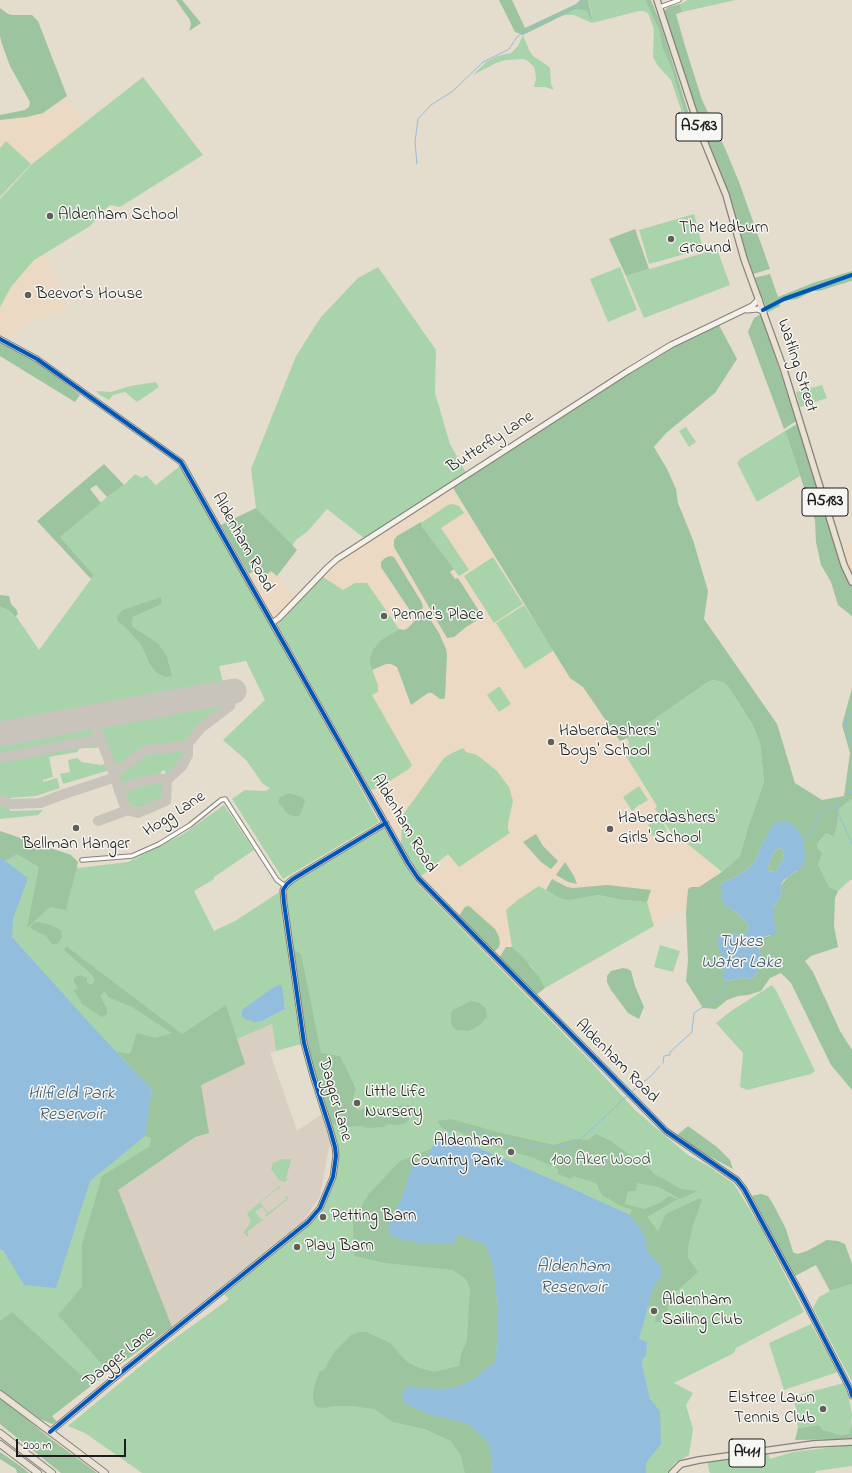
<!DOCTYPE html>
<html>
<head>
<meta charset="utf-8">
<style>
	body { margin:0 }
	#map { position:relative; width:852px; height:1473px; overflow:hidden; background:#e4dccc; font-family:"Indie Flower",sans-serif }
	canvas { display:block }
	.scale { position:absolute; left:16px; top:1439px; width:110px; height:18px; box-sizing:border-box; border:2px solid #1c1c1c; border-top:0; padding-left:5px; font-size:12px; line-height:14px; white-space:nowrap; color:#1c1c1c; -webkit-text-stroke:3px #f6f6f2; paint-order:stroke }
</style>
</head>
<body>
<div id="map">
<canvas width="852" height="1473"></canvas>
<div class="scale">200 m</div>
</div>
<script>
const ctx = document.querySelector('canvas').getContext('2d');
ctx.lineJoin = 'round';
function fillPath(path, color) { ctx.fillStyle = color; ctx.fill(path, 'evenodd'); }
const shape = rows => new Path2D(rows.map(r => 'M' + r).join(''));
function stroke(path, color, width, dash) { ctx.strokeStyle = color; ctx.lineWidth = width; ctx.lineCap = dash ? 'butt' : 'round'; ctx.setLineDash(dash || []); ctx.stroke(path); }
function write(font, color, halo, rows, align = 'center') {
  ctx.font = font + ' "Indie Flower",sans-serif'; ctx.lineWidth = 3; ctx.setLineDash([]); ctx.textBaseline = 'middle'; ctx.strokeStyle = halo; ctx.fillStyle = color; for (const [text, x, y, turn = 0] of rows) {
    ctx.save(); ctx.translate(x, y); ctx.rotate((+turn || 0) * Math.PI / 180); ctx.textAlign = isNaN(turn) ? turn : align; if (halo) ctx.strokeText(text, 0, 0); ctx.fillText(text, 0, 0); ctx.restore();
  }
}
fillPath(shape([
	[143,77,203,155,120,207,110,205,90,226,45,253,69,308,37,319,7,338,0,335,0,120,27,117,47,111,67,96,82,124],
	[453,488,570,678,583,687,620,741,627,738,740,856,689,909,674,914,536,995,420,877,407,857,277,624,338,561],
	[852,544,852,575,842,548],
	[256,569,271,571,298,596,280,615,276,617,272,615,249,574]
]), '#ebd9c3');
fillPath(shape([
	[272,1024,276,1051,270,1053,297,1131,322,1114,330,1142,320,1196,303,1221,172,1327,118,1190,195,1137,209,1133,201,1085,245,1064,237,1039]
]), '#d8cec2');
fillPath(shape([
	[588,0,645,0,659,30,662,47,671,67,687,121,676,123,680,118,681,110,671,80,658,66,653,57,654,29,648,13,643,11,639,11,592,23,574,15,565,15,558,17,576,9,587,11,590,19,592,16],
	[688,0,736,0,682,12,680,4],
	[523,35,529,50,533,56,548,66,550,68,551,84,554,90,545,87,534,87,536,78,535,71,534,67,527,60,523,59,506,60,496,63,473,75,486,62,497,56,511,53,518,46],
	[143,77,203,155,120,207,110,205,90,226,34,260,11,287,0,307,0,199,32,164],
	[6,141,31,164,0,197,0,148],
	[694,214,703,249,649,264,639,230],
	[717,249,730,285,644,318,626,276],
	[378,267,436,350,435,393,450,444,466,473,364,538,327,509,308,531,296,540,292,546,256,508,251,469,296,356,321,317,358,278],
	[620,267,637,310,608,322,590,279],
	[156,382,159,387,137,402,125,392,113,395,109,400,100,395,96,391,111,392,130,386],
	[822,385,827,398,800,407,796,392],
	[686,427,696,442,689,447,679,431],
	[785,431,800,476,757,502,737,463,740,459],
	[180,466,313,702,379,822,283,879,232,799,245,790,266,791,270,788,263,784,246,760,223,740,265,700,246,661,219,666,223,682,222,685,0,726,0,607,8,610,12,615,15,617,16,616,39,650,94,575,60,537,107,497,124,485,135,474,142,478,146,475,156,485],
	[162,604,133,617,132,622,133,627,158,643,166,654,165,677,157,672,150,665,141,645,125,627,118,622],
	[453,504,459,506,464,513,441,528,469,570,459,576,422,527,421,523,448,505],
	[493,557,523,604,494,623,464,576],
	[323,577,343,590,355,583,367,583,399,629,381,640,370,664,378,685,378,692,372,695,412,765,409,769,380,787,371,790,277,624],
	[524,605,554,650,525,669,496,623],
	[713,680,723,682,727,685,752,724,760,743,764,782,748,827,740,856,722,872,683,840,675,838,655,809,657,806,626,756,629,742,627,738,708,682],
	[498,687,500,687,511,704,499,712,487,695],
	[224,701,228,705,197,728,185,743,146,748,115,770,99,730,99,726,102,724],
	[87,727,94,731,99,744,97,748,84,748,79,749,77,752,49,757,53,777,43,780,43,782,57,778,60,788,36,796,10,798,9,802,0,798,0,742],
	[184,748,186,749,183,760,166,777,164,778,164,775,166,772,163,770,158,776,134,782,123,788,118,775,119,771,133,760,150,751],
	[463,748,466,752,477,755,497,771,509,787,513,801,508,823,508,829,510,833,459,867,448,854,420,877,401,845,402,816,444,758,450,754],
	[77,758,82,762,101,765,107,763,110,770,63,784,60,774,70,772,68,760],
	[160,780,162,782,163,799,140,808,130,806,124,791,135,785],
	[639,786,648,800,640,805,640,804,632,811,623,797],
	[852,799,852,880,850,880,838,891,829,887,818,864,821,853,817,848,817,844,826,833,832,837,837,827,839,809],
	[0,802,10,806,10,811,43,810,38,815,0,819],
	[224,805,254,850,214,877,214,879,194,891,214,931,235,921,281,891,289,965,301,1044,276,1051,272,1024,237,1039,245,1064,201,1085,209,1133,195,1137,118,1190,172,1327,109,1372,52,1416,0,1361,0,832,71,855,78,868,128,862,183,834],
	[283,991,285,1009,262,1021,249,1021,251,1003],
	[659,818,661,821,662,820,667,831,656,838,655,835,652,836,648,829,650,828,648,825],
	[383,827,415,881,592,1063,635,1110,688,1155,710,1167,734,1184,761,1228,804,1312,736,1348,734,1353,674,1383,693,1393,686,1405,693,1429,689,1455,675,1463,667,1473,142,1473,85,1433,68,1426,167,1344,229,1299,224,1294,301,1232,315,1219,324,1206,333,1184,337,1157,303,1027,286,896,287,889,290,884],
	[539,886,560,898,598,895,622,900,647,902,654,926,545,988,532,967,512,947,506,910,519,899],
	[660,945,680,951,673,972,654,967],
	[772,985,777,992,815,1071,811,1074,747,1090,740,1087,743,1053,716,1023,731,1011],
	[282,1159,290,1159,291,1160,286,1178,288,1179,285,1182,280,1181,271,1169,273,1163],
	[279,1186,281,1187,279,1189,278,1188,260,1203,268,1213,286,1199,285,1197,287,1196,289,1198,266,1217,265,1216,267,1214,262,1207,255,1212,261,1219,264,1219,247,1232,249,1235,247,1237,244,1232,251,1222,247,1213],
	[852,1284,852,1379,851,1380,813,1308,819,1297,830,1291],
	[811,1324,838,1372,784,1390,769,1343],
	[844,1383,848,1394,852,1415,851,1429,849,1434,841,1435,823,1430,819,1425,798,1428,794,1396],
	[850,1445,852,1445,852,1466,816,1471,815,1473,710,1473,707,1462,768,1453,770,1459,793,1452]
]), '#a9d4ab');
fillPath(shape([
	[176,0,182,0,201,23,189,31,191,24,190,20],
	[499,0,512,0,525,28,576,4,580,0,588,0,592,19,590,19,587,11,576,9,523,35,515,32],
	[645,0,651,0,660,22,691,121,687,121,671,67,662,47,659,30],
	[680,4,682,12,676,14,685,46,702,100,724,146,739,182,770,269,753,274,743,245,730,197,698,116,665,13,665,10,668,7],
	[0,8,8,14,12,15,32,15,38,21,67,96,43,113,27,117,0,120,0,115,25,110,29,107,30,102,10,66,2,44,0,36],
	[635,229,649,269,626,276,609,239],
	[852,271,852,274,784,298,779,302,852,276,852,281,851,281,819,291,813,291,797,299,779,302,780,306,768,312,754,278,770,274,778,297,813,283],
	[759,315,762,316,796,421,784,429,748,332,754,318],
	[719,325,737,359,715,393,666,433,654,447,667,469,676,489,678,503,693,540,708,591,704,619,777,724,795,783,822,800,844,796,850,753,842,725,852,688,852,799,839,809,837,827,833,837,826,833,817,844,817,848,822,853,818,864,829,887,838,891,835,898,834,926,838,947,811,956,805,961,813,972,840,1031,852,1050,852,1090,831,1065,791,983,781,973,770,978,761,991,748,995,738,996,727,1000,716,1009,703,1008,686,981,688,961,686,912,688,889,691,887,699,887,722,872,740,856,748,827,764,782,760,743,752,724,740,705,727,685,723,682,713,680,708,682,627,738,620,741,583,687,570,678,453,488,632,371,673,347],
	[775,823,797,871,789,876,781,885,782,894,773,908,770,936,763,937,759,940,760,956,756,975,750,979,743,978,726,981,723,977,723,959,726,933,738,935,746,933,749,927,740,915,725,905,721,884,739,875,751,866,757,858,759,850],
	[0,343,27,356,49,371,80,395,75,402,0,356],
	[797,424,840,562,852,587,852,616,838,605,831,582,821,565,816,542,815,520,785,431],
	[104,464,124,485,107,497,96,485,90,489,101,503,60,537,94,575,91,579,37,521],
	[256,508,297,550,277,576,271,571,262,579,256,569,249,574,221,525],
	[421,522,422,527,454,569,450,572,455,579,458,578,481,614,479,619,466,627,454,637,447,638,394,547,394,540,397,536],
	[390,556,394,557,421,601,423,606,422,609,418,612,411,612,381,567,381,562,385,558],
	[0,595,9,596,11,604,16,609,18,614,15,617,8,610,0,607],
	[161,597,162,604,133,617,132,622,133,627,158,643,166,654,172,676,165,677,157,673,150,665,141,645,125,627,118,622,117,616,123,610],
	[422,615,427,616,430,619,439,633,446,649,447,655,445,697,444,699,440,699,432,693,428,693,411,705,397,667,391,664,386,664,372,670,370,664,370,658,373,650,381,640,399,629,404,630,408,628,418,617],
	[289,793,301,797,305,800,301,813,299,816,293,816,288,814,278,802,280,797],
	[0,831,71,855,78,862,66,910,50,907,27,928,39,867,17,854,5,861,0,857],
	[536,834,543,846,558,861,551,869,541,862,523,842],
	[778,848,783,849,784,853,782,862,776,871,770,872,768,869,768,866,774,852],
	[565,862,574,876,577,884,568,882,556,875],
	[552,879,567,887,573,888,607,885,651,890,647,902,622,900,598,895,568,900,560,898,546,890],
	[469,906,495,929,499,937,500,943,499,947,494,952,459,916,465,907],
	[38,922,51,925,61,930,62,936,60,941,57,944,52,944,46,936,30,928,33,923],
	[66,946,182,1034,226,1005,245,1064,201,1085,209,1133,195,1137,118,1190,172,1327,109,1372,58,1315,82,1287,82,1244,102,1176,150,1146,151,1138,145,1136,152,1090,117,1052,130,1054,137,1033,155,1038,172,1033,132,1007,108,997,105,991,100,996,107,1009,107,1014,102,1017,82,1004,76,993,73,991,78,988,74,982,74,978,80,975,87,978,87,983,92,985,95,980,91,974,64,950],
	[506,947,512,947,524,958,539,977,545,988,536,995,499,958],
	[293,949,301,954,321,1053,340,1056,356,1089,353,1098,357,1110,409,1105,414,1107,415,1112,406,1123,398,1125,386,1124,384,1127,368,1128,362,1126,343,1127,330,1123,308,1050,303,1027],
	[623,968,628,969,631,971,635,986,644,1007,639,1019,628,1013,611,990,607,982,607,976,611,971],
	[471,1001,477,1002,482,1005,486,1009,487,1017,481,1024,469,1031,456,1030,451,1024,451,1013,453,1010],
	[451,1119,501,1133,554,1145,574,1139,588,1140,596,1134,611,1141,630,1155,645,1163,653,1173,681,1189,698,1191,680,1199,659,1187,637,1183,636,1191,628,1191,625,1204,644,1209,660,1203,669,1196,678,1199,647,1217,658,1231,666,1214,700,1198,702,1200,693,1225,688,1247,688,1258,698,1272,670,1297,667,1310,669,1323,655,1322,658,1308,648,1306,653,1288,661,1276,661,1266,647,1251,645,1236,630,1215,632,1210,621,1206,602,1195,596,1183,574,1176,570,1179,558,1174,558,1169,534,1158,480,1142,457,1131,451,1133,442,1128,437,1121],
	[688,1126,717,1147,730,1160,733,1169,692,1147,676,1136],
	[431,1149,428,1157,418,1162,411,1169,404,1191,458,1234,486,1245,493,1267,498,1311,496,1361,475,1378,455,1388,436,1389,409,1386,426,1413,469,1424,490,1445,492,1473,465,1473,461,1456,451,1441,425,1429,393,1422,374,1409,352,1406,336,1406,323,1408,317,1407,314,1403,313,1394,315,1384,320,1371,324,1370,334,1352,351,1335,360,1332,366,1332,390,1343,407,1362,419,1368,434,1372,459,1366,461,1354,467,1341,470,1288,466,1279,453,1270,385,1263,354,1256,353,1220,368,1195,400,1161],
	[761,1194,768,1196,773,1204,786,1229,793,1252,797,1254,807,1251,827,1240,838,1241,845,1244,852,1264,852,1284,830,1291,816,1265,795,1276,752,1196],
	[12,1312,92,1385,52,1416,57,1422,52,1424,40,1419,0,1390,0,1321],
	[0,1396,47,1436,97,1473,61,1473,0,1424],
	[852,1422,852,1438,846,1439,795,1440,798,1428,819,1425,823,1430,841,1435,849,1434,851,1429],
	[0,1452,19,1465,29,1473,17,1473,16,1469,0,1459]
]), '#9cc49f');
fillPath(shape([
	[780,821,787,821,795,827,803,838,805,859,803,866,784,880,781,884,782,894,773,908,773,918,776,930,774,934,763,937,759,940,760,956,756,975,750,979,743,978,726,981,723,977,723,959,718,946,718,938,722,934,726,933,738,935,746,933,749,927,740,915,725,905,721,898,721,884,739,875,751,866,757,858,759,850,770,830,775,823],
	[778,848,783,849,784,853,782,862,776,871,770,872,768,869,768,866,774,852],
	[0,857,28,878,13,919,12,937,94,1028,152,1090,145,1136,90,1181,56,1288,24,1285,3,1250,0,1249],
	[279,985,281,985,283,991,285,1009,262,1021,254,1022,245,1019,242,1016,242,1010,271,989],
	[444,1133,560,1183,630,1215,645,1236,647,1251,661,1266,661,1276,653,1288,639,1339,647,1342,646,1356,642,1360,643,1370,650,1399,660,1411,661,1444,646,1463,646,1473,492,1473,490,1445,469,1424,426,1413,412,1407,403,1401,402,1393,409,1386,436,1389,455,1388,475,1378,496,1361,498,1310,493,1267,486,1245,458,1234,453,1244,424,1244,392,1237,388,1229,404,1191,411,1169,418,1162,428,1157,436,1138,442,1136]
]), '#93bddd');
stroke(shape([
	[417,164,415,142,418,119,431,105,453,91,483,62,509,49,517,37,526,30,581,5,583,0],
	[852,712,847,720,846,727,849,739,852,742],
	[852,774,852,784],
	[835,806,852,844],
	[803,838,810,834,820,813,840,804,850,794,852,789],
	[663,1063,664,1056,670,1055,670,1052,692,1032,694,1013,721,994,726,981],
	[630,1093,651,1076,660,1066],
	[447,1134,451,1131,461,1129,477,1132,522,1145,543,1148,568,1146,580,1140,628,1095]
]), '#93bddd', 1);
stroke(shape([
	[100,716,96,719,95,725,114,774,116,781,126,810],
	[82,719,90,720,95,725],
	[0,758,100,739],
	[119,791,133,784,157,778,167,780],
	[0,800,11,804,40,803,67,793,113,778,118,770,147,750,186,746,201,728,230,706,231,702,229,696,223,693],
	[98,821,125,811,126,810,138,813,166,801,167,780,182,766,188,755,188,744]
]), '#c9c4bb', 10);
stroke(shape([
	[0,734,234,691]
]), '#c9c4bb', 25);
const street = shape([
	[660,7,679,0],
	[82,860,132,856,159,844,190,825,221,800,225,799,277,880,285,886]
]);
const secondary = shape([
	[747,310,758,309,764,312],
	[0,339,37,359,181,462,408,863,418,878,666,1131,737,1180,744,1189,801,1294,850,1389,852,1396],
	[272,623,279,618,328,567,337,559,628,371,671,345,752,306,759,299],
	[50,1432,112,1380,308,1222,320,1208,333,1177,336,1156,335,1147,330,1129,313,1076,304,1043,284,903,283,890,287,884,293,879,386,823]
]);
const primary = shape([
	[657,0,700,131,726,195,744,259,783,367,844,565,852,582],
	[672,1473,681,1464,699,1460,813,1444,852,1442]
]);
const highway = shape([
	[0,1394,105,1473],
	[0,1433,52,1473],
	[0,1444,38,1473]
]);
stroke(street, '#86827a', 5.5);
stroke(secondary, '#86827a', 7);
stroke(primary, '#86827a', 8);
stroke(highway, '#86827a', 8);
stroke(street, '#fbfaf7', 3.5);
stroke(secondary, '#f4f0ea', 5);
stroke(primary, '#eae1d5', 5.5);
stroke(highway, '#eae1d5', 6);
stroke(shape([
	[763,310,784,299,852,275],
	[0,339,37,359,181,462,408,863,418,878,666,1131,737,1180,744,1189,801,1294,850,1389,852,1396],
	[50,1432,112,1380,308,1222,320,1208,333,1177,336,1156,335,1147,330,1129,313,1076,304,1043,284,903,283,890,287,884,293,879,386,823]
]), '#0057b8', 4);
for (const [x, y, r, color] of [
	[50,216,4,"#625f5a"],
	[671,239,4,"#625f5a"],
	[28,295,4,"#625f5a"],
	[384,616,4,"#625f5a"],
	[551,742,4,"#625f5a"],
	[76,828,4,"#625f5a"],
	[610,829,4,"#625f5a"],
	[357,1103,4,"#625f5a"],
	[511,1152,4,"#625f5a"],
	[323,1217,4,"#625f5a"],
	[297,1247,4,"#625f5a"],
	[654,1311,4,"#625f5a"],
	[823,1409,4,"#625f5a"]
]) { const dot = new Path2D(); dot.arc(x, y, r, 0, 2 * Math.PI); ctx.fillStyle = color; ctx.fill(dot); stroke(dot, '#f6f6f2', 1.5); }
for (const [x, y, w] of [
	[699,127,46],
	[825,502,46],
	[747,1453,36]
]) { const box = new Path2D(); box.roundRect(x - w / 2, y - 14, w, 28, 3); ctx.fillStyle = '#f6f6f2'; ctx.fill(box); stroke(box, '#1c1c1c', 1); }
write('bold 16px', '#1c1c1c', null, [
	["A5183",699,127],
	["A5183",825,502],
	["A411",747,1453]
]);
write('17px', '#1c1c1c', '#f6f6f2', [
	["Aldenham School",58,216],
	["The Medburn",679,229],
	["Ground",679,249],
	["Beevor's House",36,295],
	["Penne's Place",392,616],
	["Haberdashers'",559,732],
	["Boys' School",559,752],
	["Haberdashers'",618,819],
	["Girls' School",618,839],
	["Bellman Hanger",76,845,"center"],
	["Little Life",365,1093],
	["Nursery",365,1113],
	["Aldenham",503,1142,"right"],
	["Country Park",503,1162,"right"],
	["Petting Barn",331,1217],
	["Play Barn",305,1247],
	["Aldenham",662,1301],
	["Sailing Club",662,1321],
	["Elstree Lawn",815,1399,"right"],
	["Tennis Club",815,1419,"right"]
], 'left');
write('17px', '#1c1c1c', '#f6f6f2', [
	["Watling Street",796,366,72],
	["Butterfly Lane",491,443,-33],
	["Aldenham Road",242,543,61],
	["Hogg Lane",175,815,-33],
	["Aldenham Road",403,824,59],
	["Aldenham Road",616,1062,45],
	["Dagger Lane",334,1100,74],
	["Dagger Lane",120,1358,-39]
]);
write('17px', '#3c5a45', '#f6f6f2', [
	["100 Aker Wood",601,1161]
]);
write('italic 18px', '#3e576c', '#f6f6f2', [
	["Tykes",741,943],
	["Water Lake",741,964],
	["Hilfield Park",71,1095],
	["Reservoir",71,1116],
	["Aldenham",573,1268],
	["Reservoir",573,1289]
]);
</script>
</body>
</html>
